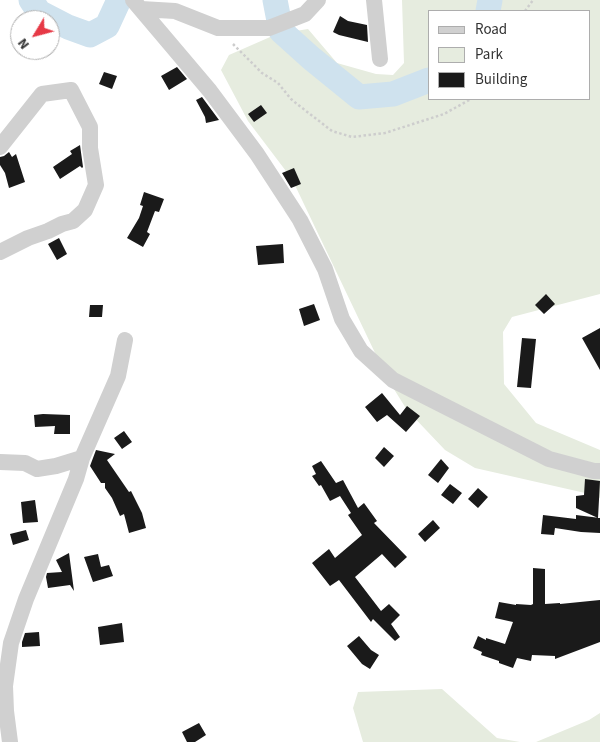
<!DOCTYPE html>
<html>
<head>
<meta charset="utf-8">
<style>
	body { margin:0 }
	#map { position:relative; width:600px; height:742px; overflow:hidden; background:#fff; font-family:"Source Sans 3",sans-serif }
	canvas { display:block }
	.legend { position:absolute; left:428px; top:10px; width:162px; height:90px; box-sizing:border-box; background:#fff; border:1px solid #adadad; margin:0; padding:6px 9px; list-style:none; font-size:15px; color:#333 }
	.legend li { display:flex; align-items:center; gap:10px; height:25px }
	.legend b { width:25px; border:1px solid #adadad }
	.north { position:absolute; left:10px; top:10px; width:50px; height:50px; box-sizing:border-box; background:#fff; border:1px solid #adadad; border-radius:50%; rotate:233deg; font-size:14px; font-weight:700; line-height:20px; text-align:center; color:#333 }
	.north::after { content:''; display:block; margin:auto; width:18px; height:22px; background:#e63946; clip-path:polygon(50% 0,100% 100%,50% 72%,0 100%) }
</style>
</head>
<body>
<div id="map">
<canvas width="600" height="742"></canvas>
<ul class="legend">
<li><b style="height:6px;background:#d0d0d0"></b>Road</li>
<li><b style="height:14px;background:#e6ecdf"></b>Park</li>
<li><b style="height:14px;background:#1a1a1a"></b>Building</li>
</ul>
<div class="north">N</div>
</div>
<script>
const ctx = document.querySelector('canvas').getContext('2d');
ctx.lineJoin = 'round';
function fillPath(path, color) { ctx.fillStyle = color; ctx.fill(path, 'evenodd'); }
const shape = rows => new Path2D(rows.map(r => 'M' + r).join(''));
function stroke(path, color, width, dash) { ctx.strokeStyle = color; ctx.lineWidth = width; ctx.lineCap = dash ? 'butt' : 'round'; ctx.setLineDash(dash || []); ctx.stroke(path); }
fillPath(shape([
	[402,0,600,0,600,294,512,317,503,332,504,384,536,423,600,450,600,498,594,495,475,468,445,450,407,410,387,378,292,179,248,121,221,70,229,55,277,34,308,29,337,63,376,74,393,75,404,63],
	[429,11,589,11,589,99,429,99],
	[442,689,497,738,520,742,363,742,353,708,358,692],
	[600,713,600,742,536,742,589,720]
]), '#e6ecdf');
stroke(shape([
	[31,0,39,12,68,27,90,35,107,26,119,0],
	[275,0,281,31,311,58,359,97,393,94,429,80],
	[488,11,490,0]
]), '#cfe2ee', 25);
fillPath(shape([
	[340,16,348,21,367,25,368,42,339,35,333,32],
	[177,67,187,79,169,90,161,76],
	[104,72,117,76,112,89,99,84],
	[202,97,219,120,206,123,205,117,196,100],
	[261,105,267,113,254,122,248,114],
	[80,145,83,167,82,168,80,166,60,179,53,167,72,154,70,151],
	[9,152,12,157,16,154,25,182,9,188,5,173,0,165,0,157,4,156],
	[294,168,301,184,291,188,282,173],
	[144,192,164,199,159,212,155,211,147,232,150,234,143,247,127,238,139,218,143,206,140,205],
	[59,238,67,254,57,260,48,244],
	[283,244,284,263,258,265,256,246],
	[546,294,555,304,544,314,535,305],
	[314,304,320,320,304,326,299,309],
	[90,305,103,305,102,317,89,317],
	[600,328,600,370,582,338],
	[522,338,536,339,531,388,517,387],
	[382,393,400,415,407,406,420,416,406,432,387,415,377,422,365,407],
	[43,414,70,415,70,434,54,434,55,426,35,427,34,415],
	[124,431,132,442,122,449,114,438],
	[384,447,394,456,384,467,375,458],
	[96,450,115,454,107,460,129,492,131,491,142,513,146,528,129,533,124,514,120,516,112,498,105,488,105,483,101,483,90,466],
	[441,459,449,468,438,483,428,475],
	[321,461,336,483,343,480,358,508,364,503,377,521,374,523,407,557,395,568,382,554,355,577,381,611,389,604,400,615,391,624,400,637,395,641,373,619,371,622,339,580,330,586,312,563,329,549,335,558,362,535,348,515,351,513,340,496,330,501,321,485,319,486,312,476,316,474,312,466],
	[585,479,600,481,598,518,576,508,576,496,584,495],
	[450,484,462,493,453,504,441,495],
	[478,488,488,497,478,508,468,499],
	[35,500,38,522,23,523,21,502],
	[543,515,576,519,576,515,600,518,600,533,581,532,555,528,554,535,541,534],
	[433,520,440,528,425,542,418,534],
	[26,530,29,540,13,545,10,534],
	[69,553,74,591,70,585,48,588,46,577,47,573,62,572,56,560],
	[98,554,101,567,109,565,113,576,93,582,84,557],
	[533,568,545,569,545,604,560,603,560,604,600,600,600,642,555,659,555,656,532,655,531,661,517,658,513,668,499,663,499,661,481,655,482,652,473,648,478,636,486,640,486,638,505,644,513,622,495,618,499,602,516,605,516,604,531,605,533,604],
	[122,623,124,642,100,645,98,627],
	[39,632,40,646,22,647,22,642,25,633],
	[359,636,371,650,379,655,370,669,362,664,347,646],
	[199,723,206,735,195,742,187,742,182,732]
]), '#1a1a1a');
stroke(shape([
	[525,11,533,0],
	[233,44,262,73,278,83,291,99,297,104,332,131,352,137,385,133,444,114,471,99]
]), '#cdcdcd', 2.5, [2.5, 2.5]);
stroke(shape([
	[133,0,210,91,257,154,300,220,325,269,342,319,361,351,393,380,549,459,594,471,600,471],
	[374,0,380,59],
	[141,9,175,11,218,28,269,28,305,14,318,0],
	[0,147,42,94,71,90,90,127,90,148,96,185,85,210,73,221,62,224,48,231,28,238,0,252],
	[0,462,25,463,37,469,56,466,82,458],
	[10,742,6,711,5,686,11,643,26,599,76,479,82,458,118,376,125,340]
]), '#d0d0d0', 16);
</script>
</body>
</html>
